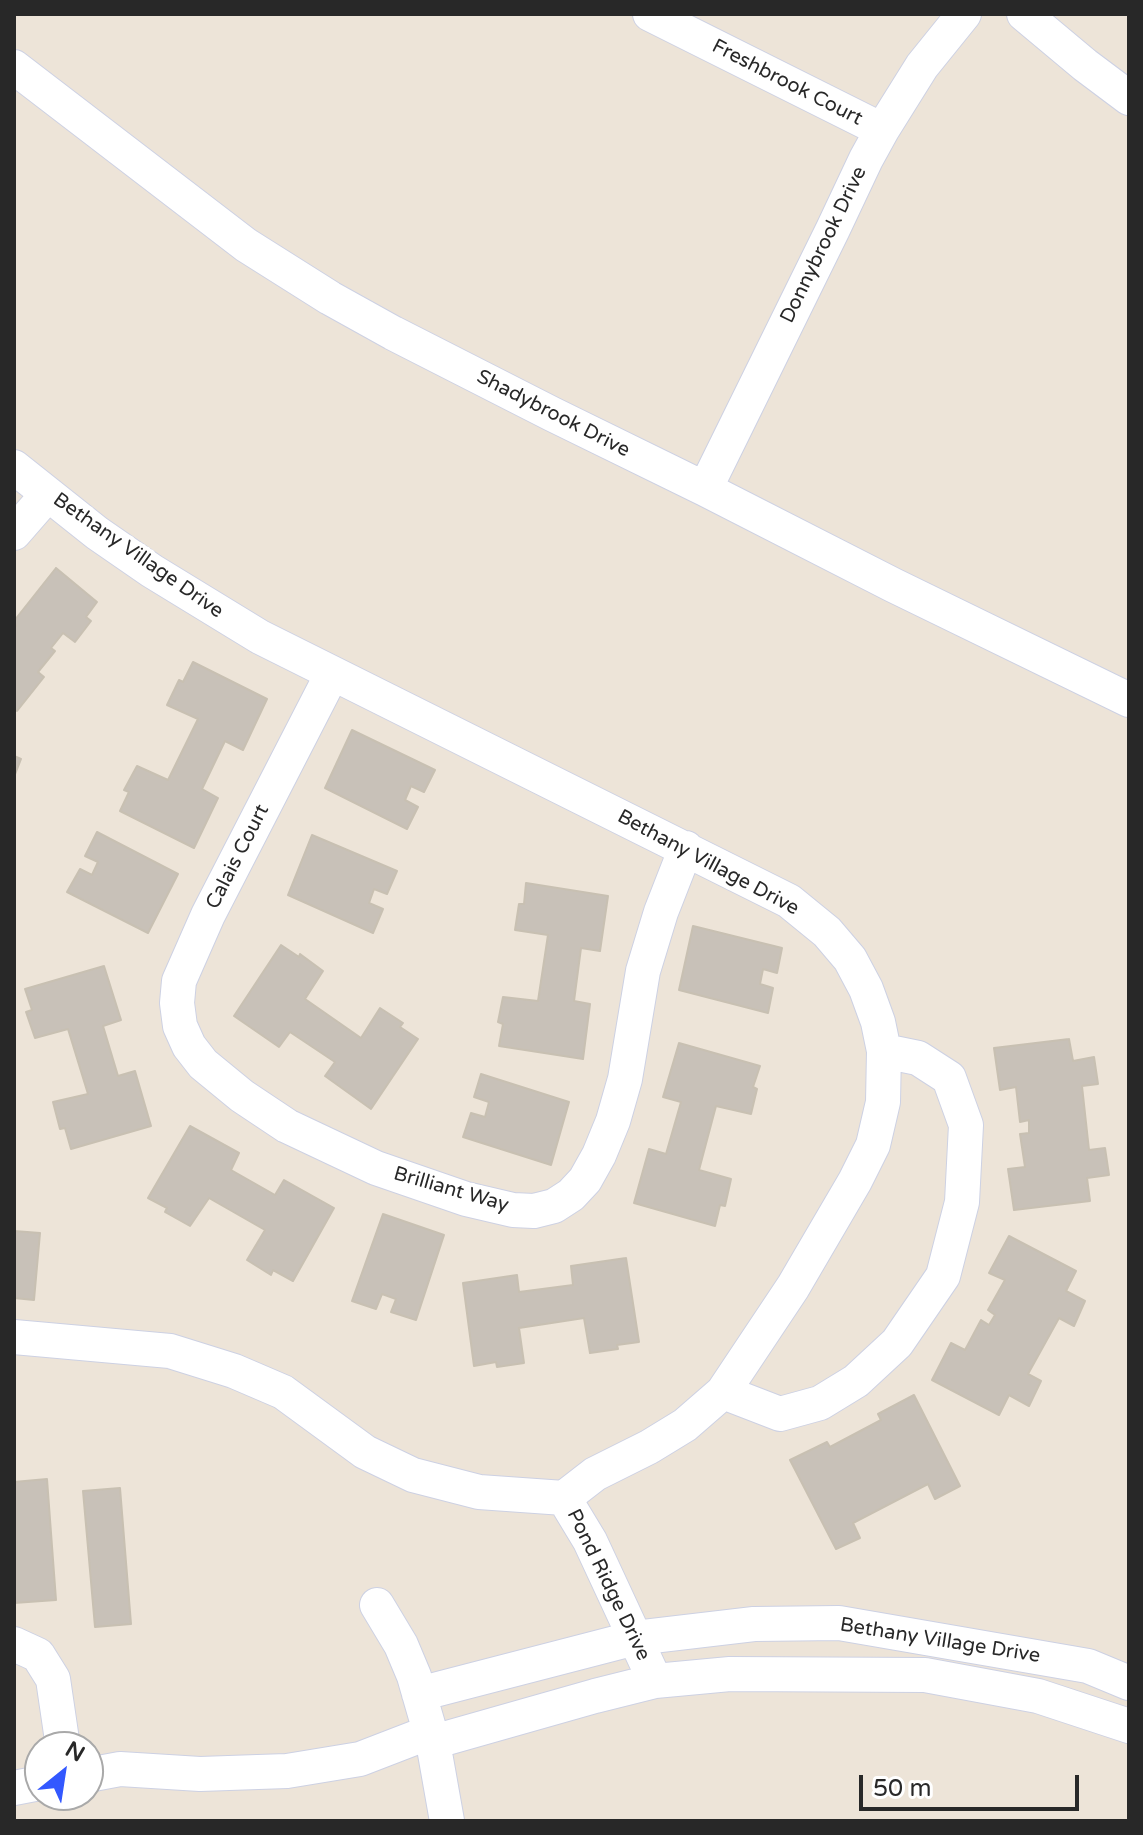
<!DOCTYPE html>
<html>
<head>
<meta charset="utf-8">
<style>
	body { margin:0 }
	#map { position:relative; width:1143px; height:1835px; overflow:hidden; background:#ede4d8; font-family:"Varela Round",sans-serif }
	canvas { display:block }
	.frame { position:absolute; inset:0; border:16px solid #282828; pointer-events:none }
	.north { position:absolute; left:24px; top:1731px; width:80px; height:80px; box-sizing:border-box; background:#fff; border:2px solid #a9a9a9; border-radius:50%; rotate:30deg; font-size:22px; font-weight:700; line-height:32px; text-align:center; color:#282828 }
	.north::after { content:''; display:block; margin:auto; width:28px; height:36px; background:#3358ff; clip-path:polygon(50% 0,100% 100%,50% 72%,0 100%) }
	.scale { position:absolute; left:859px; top:1775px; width:220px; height:36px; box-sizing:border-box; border:4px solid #282828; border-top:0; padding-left:10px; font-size:24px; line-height:28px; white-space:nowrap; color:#282828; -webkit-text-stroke:6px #fff; paint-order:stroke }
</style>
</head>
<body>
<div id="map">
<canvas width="1143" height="1835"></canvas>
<div class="frame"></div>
<div class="north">N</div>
<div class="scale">50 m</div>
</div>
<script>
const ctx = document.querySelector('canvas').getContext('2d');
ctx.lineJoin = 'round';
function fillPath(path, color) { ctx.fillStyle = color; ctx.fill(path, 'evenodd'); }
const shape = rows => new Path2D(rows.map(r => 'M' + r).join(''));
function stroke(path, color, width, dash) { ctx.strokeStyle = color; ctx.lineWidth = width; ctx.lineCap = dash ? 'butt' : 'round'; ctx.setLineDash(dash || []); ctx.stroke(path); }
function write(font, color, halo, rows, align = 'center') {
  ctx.font = font + ' "Varela Round",sans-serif'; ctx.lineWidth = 8; ctx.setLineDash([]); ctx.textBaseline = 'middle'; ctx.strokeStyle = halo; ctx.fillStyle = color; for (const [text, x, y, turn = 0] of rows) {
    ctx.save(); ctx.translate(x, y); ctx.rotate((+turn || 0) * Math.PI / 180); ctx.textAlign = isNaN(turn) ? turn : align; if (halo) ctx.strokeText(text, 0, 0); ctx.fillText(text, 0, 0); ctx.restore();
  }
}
const building = shape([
	[56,568,97,602,86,617,91,621,75,642,63,633,51,648,55,651,38,672,44,677,17,711,14,709,14,628,16,626,14,621,56,568],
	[193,662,267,699,243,750,225,741,202,789,218,798,194,848,120,811,129,792,124,790,137,766,168,780,198,719,167,705,179,680,183,682,193,662],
	[352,730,435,770,424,792,411,786,405,800,418,807,407,829,325,788,352,730],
	[14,756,21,759,14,777,14,756],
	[97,832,178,874,148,933,67,892,80,869,92,875,98,862,85,856,97,832],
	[312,835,397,871,387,894,374,889,369,903,383,909,373,933,288,895,312,835],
	[526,883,608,896,600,951,581,948,574,1001,590,1004,583,1059,499,1046,503,1024,498,1022,503,997,538,1001,548,935,515,930,519,904,524,904,526,883],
	[693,926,782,948,777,973,763,969,760,984,773,988,768,1013,679,990,693,926],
	[281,945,299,957,300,954,323,971,305,999,361,1038,380,1008,403,1023,400,1027,418,1039,371,1109,325,1076,335,1062,290,1032,279,1047,234,1016,281,945],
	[104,966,121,1020,103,1026,118,1076,135,1071,151,1126,71,1149,65,1128,60,1129,53,1102,88,1094,68,1029,35,1038,26,1012,32,1010,25,989,104,966],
	[1069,1039,1073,1061,1094,1057,1098,1084,1082,1086,1089,1150,1105,1148,1109,1175,1087,1178,1090,1201,1014,1210,1008,1169,1025,1167,1020,1134,1029,1133,1029,1120,1020,1122,1016,1087,1000,1090,994,1048,1069,1039],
	[679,1043,760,1066,753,1087,757,1089,751,1114,716,1106,699,1170,731,1179,725,1206,720,1205,715,1226,634,1203,649,1149,666,1154,681,1102,663,1097,679,1043],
	[481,1074,569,1102,551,1165,463,1137,471,1113,485,1117,489,1102,474,1097,481,1074],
	[190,1126,239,1153,231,1170,275,1195,284,1180,334,1208,293,1281,273,1270,271,1275,247,1260,265,1230,209,1198,190,1226,165,1212,167,1208,148,1198,190,1126],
	[383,1214,444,1235,416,1320,391,1312,396,1299,382,1294,376,1309,352,1301,383,1214],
	[14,1231,40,1233,34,1300,14,1298,14,1231],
	[1009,1236,1076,1271,1066,1291,1085,1301,1074,1326,1059,1318,1028,1374,1041,1381,1029,1406,1009,1395,999,1415,932,1380,951,1343,965,1350,981,1320,989,1325,995,1315,988,1310,1005,1280,989,1273,1009,1236],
	[626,1258,639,1342,617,1345,618,1349,590,1353,584,1318,519,1328,524,1363,497,1367,496,1362,474,1366,463,1283,517,1275,519,1292,573,1285,571,1266,626,1258],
	[914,1395,960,1486,935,1499,928,1484,853,1523,860,1538,836,1549,790,1460,827,1442,830,1447,881,1420,878,1414,914,1395],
	[47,1479,56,1600,14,1603,14,1482,47,1479],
	[120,1488,131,1624,95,1627,83,1491,120,1488]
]);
fillPath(building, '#c8c1b8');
stroke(building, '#c8c0b2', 2);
const minor = shape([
	[650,14,882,130],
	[1024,14,1085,65,1129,98],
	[14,67,246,245,330,298,393,333,552,414,705,489,893,585,1129,700],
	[14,467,97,533,152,571,260,637,789,901,827,932,850,959,866,989,878,1022,884,1051,883,1102,873,1145,855,1181,793,1287,723,1392,685,1425,649,1447,595,1474,564,1498],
	[705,489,833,229,866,159,882,130,922,66,964,14],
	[14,533,48,494],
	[332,674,208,915,179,981,177,1003,180,1026,189,1046,203,1064,242,1096,287,1126,376,1168,466,1199,513,1210,534,1211,554,1206,571,1195,585,1180,599,1155,613,1121,625,1079,643,971,661,912,686,848],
	[14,1337,170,1351,234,1371,283,1392,365,1452,413,1475,479,1492,564,1498,590,1541,655,1681],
	[723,1392,780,1414,820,1403,856,1381,897,1343,943,1276,962,1202,966,1125,949,1078,918,1058,884,1051],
	[377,1605,401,1645,414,1676,433,1742,447,1821],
	[14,1644,38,1655,53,1679,63,1747],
	[419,1694,635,1638,754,1624,839,1623,1088,1666,1129,1683],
	[433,1742,595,1696,655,1681,730,1674,925,1675,1038,1696,1129,1726],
	[88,1775,120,1769,200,1774,287,1771,360,1759,430,1732],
	[14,1788,40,1783]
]);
stroke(minor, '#cdd1e3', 36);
stroke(minor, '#fff', 34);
write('20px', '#282828', '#fff', [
	["Freshbrook Court",787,83,27],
	["Donnybrook Drive",824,245,-64],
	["Shadybrook Drive",553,414,27],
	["Bethany Village Drive",138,556,35],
	["Calais Court",238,857,-63],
	["Bethany Village Drive",708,863,28],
	["Brilliant Way",451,1190,16],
	["Pond Ridge Drive",608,1585,64],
	["Bethany Village Drive",940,1641,9]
]);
</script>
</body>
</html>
